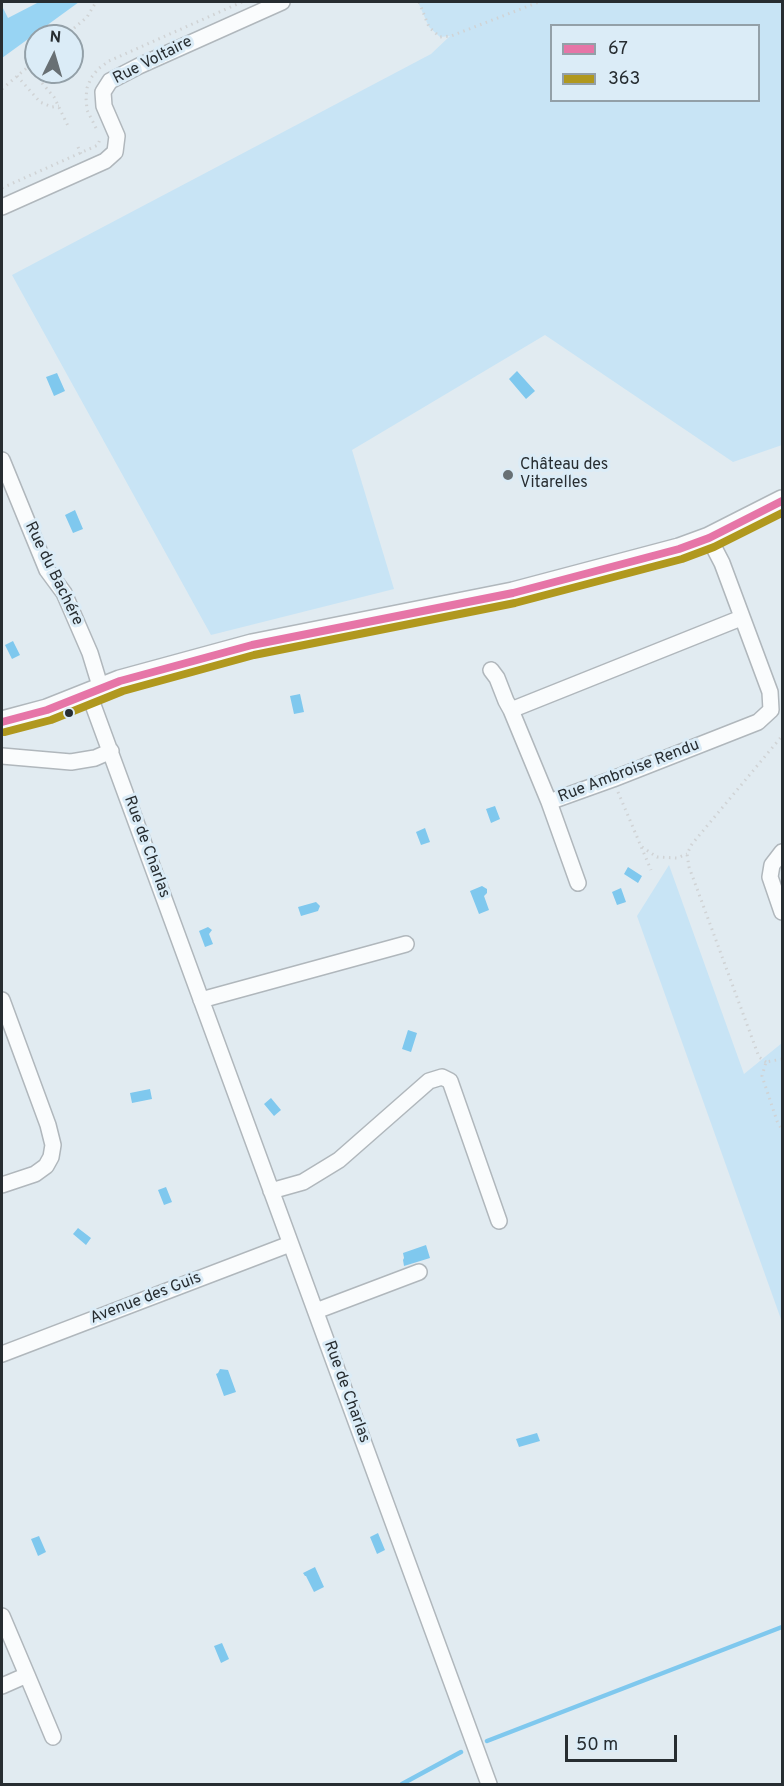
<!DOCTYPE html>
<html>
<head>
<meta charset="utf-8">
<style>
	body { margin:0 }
	#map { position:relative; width:784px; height:1786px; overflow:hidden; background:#e1ebf1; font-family:Overpass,sans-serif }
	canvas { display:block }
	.frame { position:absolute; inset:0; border:3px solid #272d31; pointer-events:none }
	.legend { position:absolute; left:550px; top:24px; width:210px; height:78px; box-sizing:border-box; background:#dbecf7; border:2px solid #93a0a8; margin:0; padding:8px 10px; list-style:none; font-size:18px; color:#272d31 }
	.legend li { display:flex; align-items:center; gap:12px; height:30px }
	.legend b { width:30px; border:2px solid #93a0a8 }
	.north { position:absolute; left:24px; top:24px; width:60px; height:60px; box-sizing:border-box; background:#dbecf7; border:2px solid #93a0a8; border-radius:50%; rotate:5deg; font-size:16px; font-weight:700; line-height:24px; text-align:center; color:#272d31 }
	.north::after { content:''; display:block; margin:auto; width:21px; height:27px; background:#687074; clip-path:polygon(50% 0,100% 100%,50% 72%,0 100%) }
	.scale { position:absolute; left:565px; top:1735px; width:112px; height:27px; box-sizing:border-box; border:3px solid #272d31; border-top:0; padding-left:8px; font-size:18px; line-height:21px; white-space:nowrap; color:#272d31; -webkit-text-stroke:4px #dbecf7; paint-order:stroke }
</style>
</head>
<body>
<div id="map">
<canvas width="784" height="1786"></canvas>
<div class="frame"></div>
<ul class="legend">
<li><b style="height:8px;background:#e675a7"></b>67</li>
<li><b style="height:8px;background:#b0981e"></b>363</li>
</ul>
<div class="north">N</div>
<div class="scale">50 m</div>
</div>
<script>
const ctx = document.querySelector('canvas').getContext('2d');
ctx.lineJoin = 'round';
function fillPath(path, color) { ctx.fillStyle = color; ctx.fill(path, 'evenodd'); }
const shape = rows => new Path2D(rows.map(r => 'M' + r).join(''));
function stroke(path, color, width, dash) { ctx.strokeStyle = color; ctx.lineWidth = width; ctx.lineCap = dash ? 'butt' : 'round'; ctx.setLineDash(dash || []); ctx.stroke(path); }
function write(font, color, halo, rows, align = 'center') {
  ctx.font = font + ' Overpass,sans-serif'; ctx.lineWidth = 6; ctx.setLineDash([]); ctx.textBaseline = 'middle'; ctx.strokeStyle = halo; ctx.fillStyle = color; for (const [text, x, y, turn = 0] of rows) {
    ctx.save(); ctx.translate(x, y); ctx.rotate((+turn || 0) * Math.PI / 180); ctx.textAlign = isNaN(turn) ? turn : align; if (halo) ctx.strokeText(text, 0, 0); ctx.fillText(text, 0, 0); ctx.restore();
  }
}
fillPath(shape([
	[418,2,782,2,782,445,733,462,545,335,352,450,394,589,211,635,12,275,431,54,450,36,440,37,429,27],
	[552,26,758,26,758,100,552,100],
	[669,865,744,1074,782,1043,782,1322,637,916]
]), '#c8e4f5');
fillPath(shape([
	[39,2,79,2,2,58,2,6,8,18]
]), '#98d4f3');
fillPath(shape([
	[517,371,535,391,526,399,509,379],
	[57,373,65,391,54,396,46,377],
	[75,510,83,529,73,533,65,515],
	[13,641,20,655,12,659,5,645],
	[300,694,304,712,294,714,290,696],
	[495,806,500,819,491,823,486,809],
	[425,828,430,842,421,845,416,832],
	[628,867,642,876,638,883,624,874],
	[482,886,487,889,487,893,484,896,489,910,479,914,470,891],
	[621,888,626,902,617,905,612,892],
	[316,902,320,906,318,911,301,916,298,907],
	[208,927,212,930,209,934,213,944,205,947,199,931],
	[408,1030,417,1033,411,1052,402,1049],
	[150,1089,152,1099,132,1103,130,1093],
	[271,1098,281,1110,274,1116,264,1104],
	[166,1187,172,1202,164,1205,158,1190],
	[78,1228,91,1238,86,1245,73,1234],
	[426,1245,430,1258,404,1266,403,1260,404,1258,403,1253],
	[220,1369,228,1370,236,1392,224,1396,216,1374,218,1373],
	[537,1433,540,1441,519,1447,516,1439],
	[378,1533,385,1550,377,1554,370,1537],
	[39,1536,46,1552,38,1556,31,1539],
	[315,1567,324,1587,314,1592,306,1576,305,1576,303,1573],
	[222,1643,229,1659,221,1663,214,1646]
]), '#7fc8ee');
stroke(shape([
	[487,1741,782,1627],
	[402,1784,461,1752]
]), '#7fc8ee', 4.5);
const street = shape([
	[2,207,105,161,115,152,117,136,104,106,103,92,110,81,139,66,282,2],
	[2,460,47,570,64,593,90,653,101,689],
	[709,538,722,563,770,692,771,710,758,722,613,779,549,802,511,710,741,618],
	[491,670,497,678,506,701,511,710],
	[89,694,489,1784],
	[2,756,71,762,95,758,111,751],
	[549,802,578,883],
	[782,852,772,865,770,877,782,912],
	[2,1000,48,1125,53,1145,51,1157,46,1166,35,1174,2,1185],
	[201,1000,406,944],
	[271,1191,303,1182,339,1160,429,1081,442,1077,450,1081,499,1221],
	[316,1311,419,1272],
	[2,1354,290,1244],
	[2,1616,27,1675,2,1686],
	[27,1675,53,1737]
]);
const secondary = shape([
	[2,722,47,710,120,681,252,645,513,593,679,549,709,538,782,501]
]);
stroke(street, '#b0b7bc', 18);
stroke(secondary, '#b0b7bc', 24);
stroke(shape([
	[419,2,429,27,440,37,451,36,539,2],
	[65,36,87,17,96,2],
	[17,76,40,102,52,107,59,106],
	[42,83,54,97,69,128],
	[2,89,36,60],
	[96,128,87,110,86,98,87,88,91,78,98,69,109,61,242,2],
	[78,147,81,154],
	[2,188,98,145,100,139],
	[618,792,651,870],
	[642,847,657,857,677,858,687,854],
	[782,1059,766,1062,762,1076,777,1121,782,1130],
	[766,1062,759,1057,689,867,687,854,692,844,782,736]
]), '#d0d3d5', 3, [1.5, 4.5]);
stroke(street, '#fafcfd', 15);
stroke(secondary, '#fafcfd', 21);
stroke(shape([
	[2,722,47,710,120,681,252,645,513,593,679,549,709,538,782,501]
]), '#e675a7', 8);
stroke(shape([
	[5,732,51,720,123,691,254,655,515,603,682,559,714,547,782,513]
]), '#b0981e', 8);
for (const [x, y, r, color] of [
	[508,475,6,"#687074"],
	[69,713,5,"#272d31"]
]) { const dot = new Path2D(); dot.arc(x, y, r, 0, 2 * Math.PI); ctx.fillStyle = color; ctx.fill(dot); stroke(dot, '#dbecf7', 2); }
write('16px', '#272d31', '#dbecf7', [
	["Rue Voltaire",153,61,-27],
	["Rue du Bachére",53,574,64],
	["Rue Ambroise Rendu",629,772,-21],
	["Rue de Charlas",146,847,70],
	["Avenue des Guis",146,1299,-21],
	["Rue de Charlas",346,1392,70]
]);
write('16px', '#272d31', '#dbecf7', [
	["Château des",520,466],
	["Vitarelles",520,484]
], 'left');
</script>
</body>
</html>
